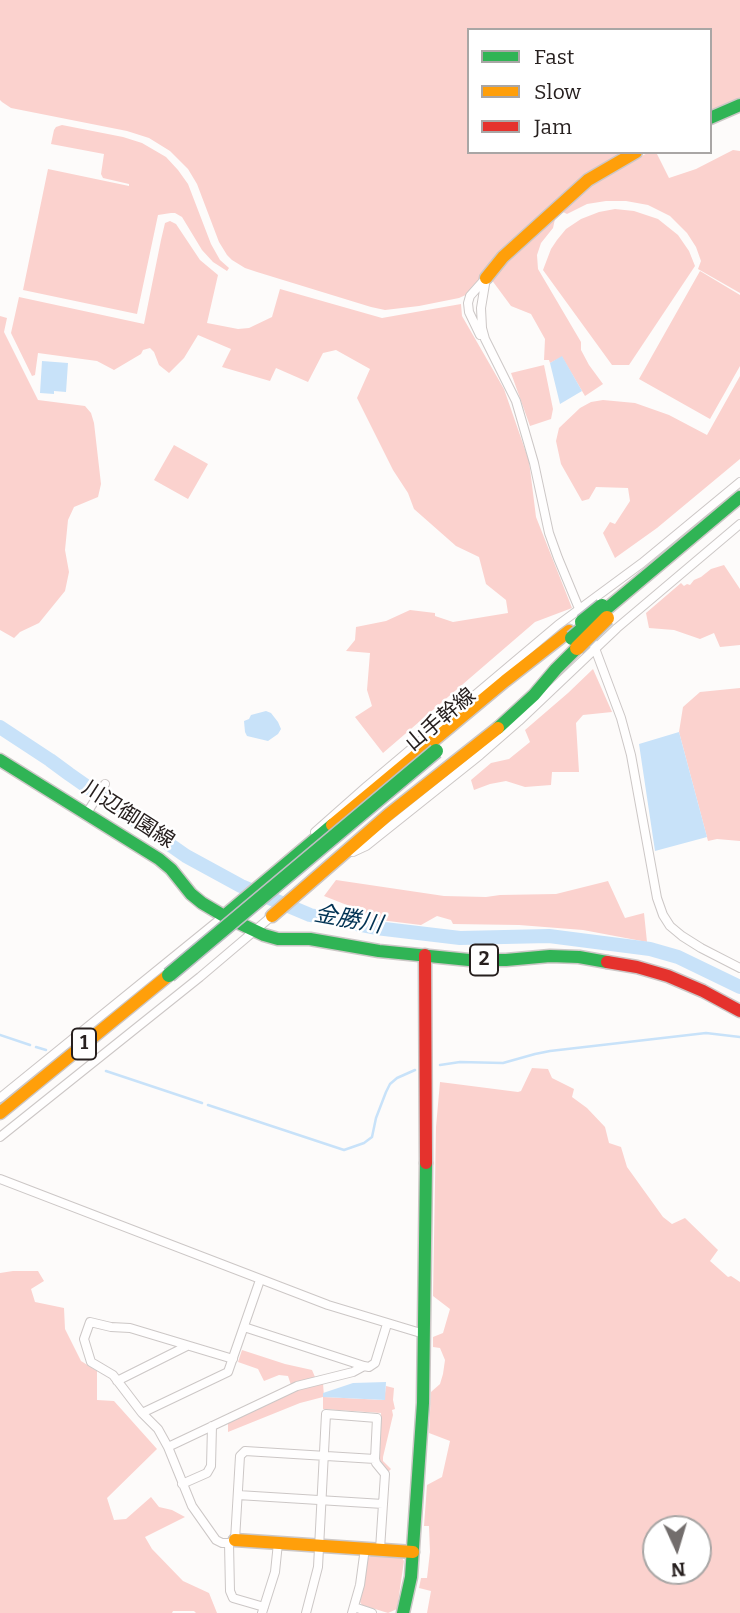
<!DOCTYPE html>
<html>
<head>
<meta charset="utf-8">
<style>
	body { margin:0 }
	#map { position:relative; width:740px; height:1613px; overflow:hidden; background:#fdfbfa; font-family:Bitter,serif }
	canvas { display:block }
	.legend { position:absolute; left:467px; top:28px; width:245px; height:126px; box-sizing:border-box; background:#fff; border:2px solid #a9a6a5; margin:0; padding:9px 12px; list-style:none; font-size:21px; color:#27201f }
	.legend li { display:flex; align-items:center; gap:14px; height:35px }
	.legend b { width:35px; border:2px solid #a9a6a5 }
	.north { position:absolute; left:642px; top:1515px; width:70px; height:70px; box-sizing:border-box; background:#fff; border:2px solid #a9a6a5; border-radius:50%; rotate:176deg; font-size:19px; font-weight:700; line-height:28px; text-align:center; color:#27201f }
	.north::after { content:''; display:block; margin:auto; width:24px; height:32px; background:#726d6c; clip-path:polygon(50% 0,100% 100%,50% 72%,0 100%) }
</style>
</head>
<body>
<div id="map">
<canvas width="740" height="1613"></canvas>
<ul class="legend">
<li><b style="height:9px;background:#30b455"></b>Fast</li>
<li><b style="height:9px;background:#ff9f0a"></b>Slow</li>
<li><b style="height:9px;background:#e5322d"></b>Jam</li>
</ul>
<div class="north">N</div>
</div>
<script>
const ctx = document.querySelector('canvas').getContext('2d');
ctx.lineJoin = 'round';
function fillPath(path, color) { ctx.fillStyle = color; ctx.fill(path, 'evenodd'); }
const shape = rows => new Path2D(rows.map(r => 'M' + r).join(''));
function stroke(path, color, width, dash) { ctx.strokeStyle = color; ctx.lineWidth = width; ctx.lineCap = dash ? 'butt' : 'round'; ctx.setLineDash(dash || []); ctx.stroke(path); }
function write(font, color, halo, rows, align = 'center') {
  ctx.font = font + ' Bitter,"Noto Sans JP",serif'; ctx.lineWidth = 5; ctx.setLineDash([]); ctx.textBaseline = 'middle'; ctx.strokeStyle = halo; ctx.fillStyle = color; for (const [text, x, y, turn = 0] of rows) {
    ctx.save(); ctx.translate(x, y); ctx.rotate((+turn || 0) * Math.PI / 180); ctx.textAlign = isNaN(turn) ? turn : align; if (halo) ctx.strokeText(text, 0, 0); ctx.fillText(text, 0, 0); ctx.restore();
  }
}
fillPath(shape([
	[0,0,740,0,740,100,710,114,710,30,469,30,469,152,626,152,586,175,489,268,468,294,459,298,419,306,385,310,371,307,257,272,245,268,232,260,227,255,219,242,197,184,188,169,170,151,149,138,127,131,11,108,2,102,0,100],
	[62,125,123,137,142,143,166,157,178,170,188,184,211,244,220,260,229,268,227,271,213,262,202,250,182,217,175,213,171,213,158,215,137,314,23,290,48,169,129,186,129,184,103,178,101,174,104,154,51,144,54,130,56,127],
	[733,150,740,151,740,293,698,269,701,261,696,247,687,233,670,216,648,205,626,201,606,201,587,204,567,214,563,212,555,219,553,228,541,243,537,255,538,269,581,342,581,350,589,365,603,384,585,396,562,357,550,363,549,360,544,360,545,339,531,314,511,306,491,279,498,268,600,177,624,164,650,152,656,152,669,178,696,169],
	[615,209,634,211,658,219,678,235,689,251,695,266,629,365,612,365,543,270,551,249,557,240,566,229,581,219,599,212],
	[170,221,176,224,200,260,218,275,207,323,238,329,249,328,272,317,280,289,382,318,461,304,462,316,504,389,529,461,536,517,572,608,535,622,383,753,355,717,372,706,367,690,370,653,346,651,355,640,356,627,386,621,410,610,435,613,435,616,453,622,508,613,506,600,486,584,479,557,456,546,414,509,408,493,393,470,357,398,370,369,336,350,323,353,308,382,276,368,270,381,222,367,231,349,198,335,184,358,169,373,159,365,154,352,150,348,143,350,141,354,114,370,97,361,38,353,35,375,32,376,11,333,19,297,144,324,161,240,165,223],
	[700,271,740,295,740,366,710,419,639,379],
	[0,316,7,318,4,332,38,400,85,406,91,413,94,423,101,484,98,497,74,507,68,520,65,550,69,572,65,591,39,623,20,632,14,638,0,630],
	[544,365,553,409,551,419,530,426,511,373],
	[740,376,740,459,657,528,615,558,603,533,610,522,615,524,630,501,628,488,596,487,589,499,582,501,561,464,556,441,559,428,580,408,591,402,603,400,635,403,669,415,707,435],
	[174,445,208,464,188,499,154,480],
	[724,565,740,589,740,645,720,647,714,633,700,639,674,630,649,628,646,613,681,583,684,586,687,584,690,585,694,580,701,577,711,569],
	[593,669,612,712,583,715,576,723,579,772,552,772,551,785,525,787,506,781,490,784,474,790,471,780,491,763,509,759,530,742,525,730,568,693],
	[740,688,740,841,717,839,708,841,679,732,683,707,700,692],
	[336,880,444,896,486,897,500,895,556,894,608,881,625,918,644,913,647,942,583,930,519,925,453,924,451,920,437,916,421,925,372,919,362,911,324,896],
	[532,1068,548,1069,552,1078,574,1089,572,1097,587,1108,605,1127,609,1143,621,1147,627,1167,663,1217,672,1224,685,1218,718,1250,710,1261,728,1277,731,1276,740,1282,740,1613,427,1613,431,1591,419,1588,421,1578,427,1578,430,1552,429,1526,424,1526,427,1485,442,1477,450,1441,429,1433,431,1392,440,1384,443,1374,445,1360,440,1348,433,1347,433,1337,443,1333,450,1309,433,1296,436,1127,440,1082,518,1092,521,1091],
	[698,1529,698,1571,656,1571,656,1529],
	[13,1271,38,1271,44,1281,31,1289,35,1302,64,1308,65,1329,81,1361,97,1371,97,1400,114,1401,157,1449,107,1498,114,1520,126,1519,151,1497,159,1507,172,1510,185,1517,145,1537,152,1549,183,1581,209,1593,217,1613,196,1613,194,1611,173,1611,172,1613,0,1613,0,1273],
	[242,1350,285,1364,312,1370,315,1377,291,1385,288,1376,279,1375,264,1381,258,1369,238,1362],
	[323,1383,324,1397,384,1400,386,1386,394,1388,393,1400,395,1409,392,1410,393,1415,383,1457,383,1461,391,1469,388,1472,379,1460,381,1413,323,1409,323,1397,300,1403,228,1432,228,1423,299,1389],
	[373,1554,400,1555,404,1561,397,1609,388,1613,362,1605,360,1602,367,1559]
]), '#fbd2ce');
fillPath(shape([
	[562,356,582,391,560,404,550,363],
	[42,361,68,363,66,392,54,391,54,394,40,393],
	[266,711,271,713,278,722,281,729,278,734,268,741,247,736,245,732,244,721,249,719,251,715],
	[679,732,707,837,655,851,639,744],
	[386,1382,385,1400,323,1397,323,1393,353,1383]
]), '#c8e2f9');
stroke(shape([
	[0,1035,30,1045],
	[36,1047,46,1050],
	[440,1065,460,1062,503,1063,535,1054,550,1051,706,1033,740,1037],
	[106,1071,202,1103],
	[208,1105,344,1150,364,1143,372,1137,376,1118,386,1092,390,1084,397,1078,415,1070]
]), '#c8e2f9', 2.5);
stroke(shape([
	[0,727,50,760,69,774,186,856,241,886,310,915,376,928,460,938,549,936,650,949,678,957,740,987]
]), '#c8e2f9', 14);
const street = shape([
	[486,278,481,308,482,328,485,339,516,401,534,463,549,533,558,558,585,623],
	[480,335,469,312,468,303,470,296,486,278],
	[590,635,621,718,631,755,657,898,663,915,670,926,682,936,701,948,740,968],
	[87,813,105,784],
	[315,832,367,786,558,625,642,563,740,482],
	[353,852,366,846,480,755,519,721,617,628,740,524],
	[0,1098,224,916],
	[0,1137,200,977,272,916],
	[0,1179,328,1305,424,1334],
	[244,1327,364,1366],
	[233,1359,130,1328,111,1327,90,1322,84,1339,91,1362,113,1375,142,1413,158,1429,168,1447,192,1506,216,1540,222,1543,229,1543,235,1540,240,1456,245,1451,375,1459],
	[117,1381,187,1346],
	[142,1413,228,1372,260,1280],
	[168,1447,297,1386,353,1372,364,1366,369,1367,375,1363,387,1324],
	[182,1484,207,1473,211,1466,212,1426],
	[238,1495,383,1504],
	[229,1543,230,1591,233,1598,264,1607],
	[354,1607,372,1613],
	[262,1613,275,1572,278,1543],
	[306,1613,318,1567,326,1414,377,1418,375,1459,376,1463,385,1474,380,1549],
	[352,1613,360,1585,365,1548]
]);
const fast = shape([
	[710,118,740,105],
	[604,611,740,497],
	[498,728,534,695,556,669,577,648],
	[0,760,159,859,171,869,191,894,202,903,224,916],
	[332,825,224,916,264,935,278,939,310,939,379,951,469,960,506,960,550,956,579,957,607,962],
	[403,1613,411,1577,423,1403,426,1163]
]);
const slow = shape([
	[486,278,503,257,588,180,636,152],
	[332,825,505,681,569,631],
	[272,916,388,815,498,728],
	[0,1113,169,975],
	[235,1540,413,1552]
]);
const jam = shape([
	[425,955,426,1163],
	[607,962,637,967,668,976,703,991,740,1011]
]);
stroke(street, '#ccc7c6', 10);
stroke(fast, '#ccc7c6', 15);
stroke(slow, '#ccc7c6', 15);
stroke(jam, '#ccc7c6', 15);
stroke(street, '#fffefe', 8);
stroke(fast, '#30b455', 12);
stroke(slow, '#ff9f0a', 12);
stroke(jam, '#e5322d', 12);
const fastBridge = shape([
	[582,622,602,606],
	[572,638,592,621],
	[169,975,436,751]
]);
const slowBridge = shape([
	[577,648,607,618]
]);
stroke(fastBridge, '#bdc0c4', 17, []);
stroke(slowBridge, '#bdc0c4', 17, []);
stroke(fastBridge, '#30b455', 14);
stroke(slowBridge, '#ff9f0a', 14);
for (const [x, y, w] of [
	[484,960,28],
	[84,1044,24]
]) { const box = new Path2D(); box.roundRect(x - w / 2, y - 15.5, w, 31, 5); ctx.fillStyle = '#fff'; ctx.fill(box); stroke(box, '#27201f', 2); }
write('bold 19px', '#27201f', null, [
	["2",484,960],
	["1",84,1044]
]);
write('21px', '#27201f', '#fff', [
	["山手幹線",441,720,-40],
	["川辺御園線",128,815,33]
]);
write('italic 23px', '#003253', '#fff', [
	["金勝川",348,920,10]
]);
</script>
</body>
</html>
